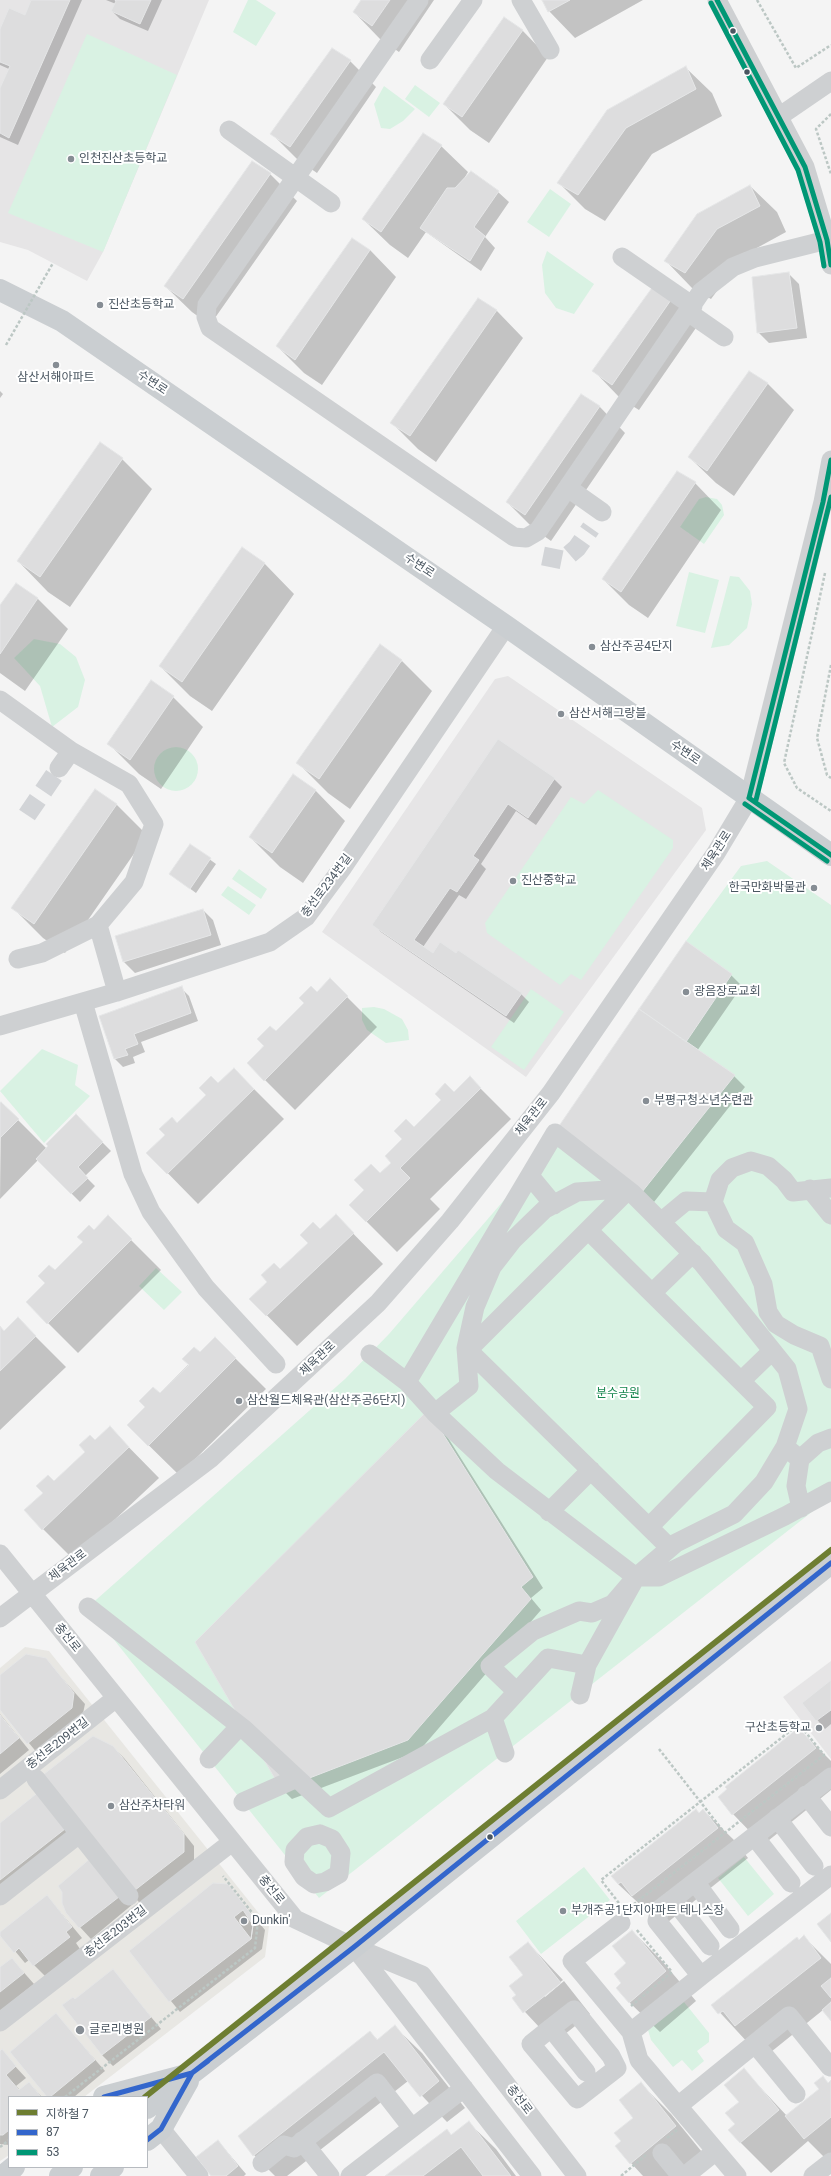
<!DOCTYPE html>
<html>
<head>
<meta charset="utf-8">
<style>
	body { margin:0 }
	#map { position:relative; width:831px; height:2176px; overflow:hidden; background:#f4f4f4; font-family:Roboto,"Noto Sans KR",sans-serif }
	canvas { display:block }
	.legend { position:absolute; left:8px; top:2096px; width:140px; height:72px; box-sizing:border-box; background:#fff; border:1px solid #b7bbc0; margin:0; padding:5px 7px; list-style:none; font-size:12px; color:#4a5661 }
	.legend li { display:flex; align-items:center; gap:8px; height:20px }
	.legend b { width:20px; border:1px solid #b7bbc0 }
</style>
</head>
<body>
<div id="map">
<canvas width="831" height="2176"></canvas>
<ul class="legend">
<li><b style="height:5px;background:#6e7e31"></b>지하철 7</li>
<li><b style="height:5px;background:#36c"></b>87</li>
<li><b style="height:5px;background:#009775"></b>53</li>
</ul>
</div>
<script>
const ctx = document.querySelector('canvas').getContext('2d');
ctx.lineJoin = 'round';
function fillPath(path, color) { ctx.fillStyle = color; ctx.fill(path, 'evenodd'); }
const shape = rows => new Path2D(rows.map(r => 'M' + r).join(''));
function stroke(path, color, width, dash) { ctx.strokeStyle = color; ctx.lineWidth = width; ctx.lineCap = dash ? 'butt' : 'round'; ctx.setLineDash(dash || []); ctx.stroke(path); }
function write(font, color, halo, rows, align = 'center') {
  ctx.font = font + ' Roboto,"Noto Sans KR",sans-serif'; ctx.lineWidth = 4; ctx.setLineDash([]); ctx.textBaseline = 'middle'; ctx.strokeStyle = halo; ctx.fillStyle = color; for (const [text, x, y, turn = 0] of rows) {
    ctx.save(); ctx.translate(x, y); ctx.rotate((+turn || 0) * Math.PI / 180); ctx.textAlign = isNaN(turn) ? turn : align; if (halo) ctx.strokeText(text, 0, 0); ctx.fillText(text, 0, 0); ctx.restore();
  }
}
fillPath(shape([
	[25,1647,49,1651,269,1926,265,1957,84,2097,9,2097,9,2155,0,2161,0,1668]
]), '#e8e7e3');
fillPath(shape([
	[0,0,209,0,103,252,87,281,28,250,0,242],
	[508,676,702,808,706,830,526,1077,322,932,495,679],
	[831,1661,831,1759,783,1697]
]), '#e6e5e6');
fillPath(shape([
	[248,0,256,0,276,13,256,46,233,32],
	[87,34,177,75,103,252,8,213],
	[415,85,440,103,429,117,405,99],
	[384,86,415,109,403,121,390,129,381,128,374,104],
	[550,189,571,204,549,237,527,222],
	[547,251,594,284,574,314,556,308,545,293,542,265],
	[706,497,717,499,722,505,724,515,704,544,680,527,699,499],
	[689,572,719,580,705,633,676,626],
	[730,576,739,577,750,591,752,604,747,628,729,645,711,648],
	[34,639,60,644,76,657,85,680,78,707,52,727,40,686,14,658],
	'154 769a22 22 0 1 1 44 0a22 22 0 1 1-44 0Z',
	[598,790,673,840,673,848,581,980,571,974,560,985,487,933,485,923,571,797,584,804],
	[767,861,831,905,831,1497,319,1898,88,1607,345,1379,389,1334,535,1164,686,941,741,866],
	[239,869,267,889,261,899,232,879],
	[228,886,256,905,249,915,221,895],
	[531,989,564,1012,524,1070,491,1047],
	[374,1007,384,1009,402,1019,408,1030,409,1040,386,1043,367,1030,362,1020,362,1008],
	[42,1049,78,1065,75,1085,90,1096,44,1143,0,1091],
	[156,1268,182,1292,164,1310,139,1286],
	[744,1857,774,1894,748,1916,718,1878],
	[584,1867,610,1900,541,1954,516,1921],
	[684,2002,709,2033,709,2042,697,2051,704,2061,692,2071,682,2060,673,2067,651,2040,648,2030]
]), '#d9f2e3');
fillPath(shape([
	[30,0,82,0,18,145,0,137,0,90,9,69,0,65,0,32,25,16,32,1],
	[106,0,162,0,148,31,120,19,112,11,116,4],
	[362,0,434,0,399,52,380,39,354,12],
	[543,0,643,0,575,38,549,11],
	[522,30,548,57,489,143,470,130,444,104],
	[350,61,376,87,317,173,298,160,272,134],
	[685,67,712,93,722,116,652,154,605,221,585,209,559,183],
	[424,134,441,146,468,172,465,177,498,192,509,202,485,237,495,248,481,271,426,232,408,258,390,245,363,219],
	[253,162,270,174,297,201,210,325,192,312,165,286],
	[750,186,777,212,786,232,744,255,711,299,692,288,666,261],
	[370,250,396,277,322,385,304,373,277,346],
	[788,273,799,284,807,338,769,343,758,332],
	[672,298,698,325,639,410,620,398,594,371],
	[479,299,497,311,523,338,436,462,418,449,392,423],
	[750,372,768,384,794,410,734,496,716,483,689,457],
	[0,391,3,394,0,398],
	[599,406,625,433,551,541,533,528,507,502],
	[122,459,152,489,70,607,48,592,18,561],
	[678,472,695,483,721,510,648,618,629,605,603,579],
	[264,563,294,594,212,711,190,696,160,666],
	[16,584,38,599,68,629,25,691,0,673,0,607],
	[402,661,432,691,350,809,328,793,298,763],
	[173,697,203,727,161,789,139,774,109,744],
	[498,741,554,779,562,787,536,825,516,811,481,864,486,869,466,899,459,895,423,947,433,954,521,994,529,1002,514,1023,381,932,373,924],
	[95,790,117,805,147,835,65,953,43,938,13,908],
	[315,790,345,821,303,883,280,867,250,837],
	[190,845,216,864,196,893,170,874],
	[203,910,213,920,221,945,135,973,124,962,116,937],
	[686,943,731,975,742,986,697,1051,734,1076,745,1087,654,1202,571,1137],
	[330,980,377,1027,295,1110,248,1063,276,1032],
	[181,988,189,996,198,1021,141,1042,145,1052,133,1057,135,1063,123,1067,115,1059,100,1017],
	[234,1069,284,1119,198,1204,148,1153],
	[470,1078,511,1119,430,1199,440,1209,397,1252,350,1205,392,1163,414,1128],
	[1,1103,46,1148,76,1116,111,1151,85,1176,95,1186,80,1202,38,1160,0,1199],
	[336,1216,383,1264,297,1346,251,1299],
	[108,1217,161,1270,78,1353,27,1302],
	[18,1319,66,1367,0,1430,0,1328,4,1332],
	[215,1338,266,1389,179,1475,128,1425],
	[438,1422,543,1588,531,1598,541,1610,419,1751,292,1799,281,1788],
	[110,1428,159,1478,73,1559,43,1529,54,1482],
	[45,1659,85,1704,82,1718,38,1754,0,1708,0,1677],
	[831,1681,831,1724,825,1729,803,1703],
	[0,1714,29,1750,0,1774],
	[801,1731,831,1761,831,1790,763,1845,733,1814,719,1797],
	[113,1747,124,1758,194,1846,194,1863,141,1904,131,1894],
	[41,1791,80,1836,0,1899,0,1824],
	[703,1810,734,1840,748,1858,663,1926,618,1884],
	[103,1870,133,1904,91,1939,67,1913],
	[228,1885,265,1930,262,1949,180,2012,130,1951],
	[47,1896,82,1938,76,1943,80,1949,45,1976,29,1960,25,1963,0,1933],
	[632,1931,662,1961,696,2001,660,2032,629,2002,623,1983,628,1963],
	[804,1937,831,1964,831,2020,823,2010,766,2056,749,2044,713,2005],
	[528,1943,563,1980,544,1995,545,1997,564,1981,590,2014,554,2043,513,1999,517,1995,524,1975],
	[12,1959,34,1984,0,2011,0,1968],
	[113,1971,161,2029,113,2066,102,2055,64,2005,75,2000],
	[56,2015,105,2071,74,2097,48,2097],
	[395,2027,422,2053,465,2108,447,2122,408,2081,287,2176,275,2176,254,2155,239,2136,370,2033,378,2040],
	[1,2051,26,2078,16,2086,20,2090,29,2083,42,2097,9,2097,9,2145,0,2144],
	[743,2069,787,2116,820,2089,823,2077,829,2084,831,2082,831,2164,808,2141,771,2173,741,2143,730,2130,736,2125],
	[641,2084,671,2114,706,2157,682,2176,643,2176,631,2163,622,2141,634,2118],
	[469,2123,496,2149,516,2176,387,2176,447,2130,452,2136],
	[218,2141,246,2174,244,2176,213,2176]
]), '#0003');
const building = shape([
	[31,0,70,0,9,138,0,133,0,88,10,66,0,62,0,29,9,8,25,15,31,0],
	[115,0,151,0,140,24,111,11,116,1,115,0],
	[361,0,390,0,372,26,353,12,361,0],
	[542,0,570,0,548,12,542,0],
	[504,17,523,30,462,117,443,104,504,17],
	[332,48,351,60,290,147,270,134,332,48],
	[686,66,696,89,626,128,578,195,557,183,607,110,686,66],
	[423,133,442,145,381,232,362,219,423,133],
	[252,161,271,173,183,299,164,286,252,161],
	[471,171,499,191,474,227,485,236,470,261,420,228,447,188,455,188,471,171],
	[750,185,760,206,717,229,685,273,664,261,697,214,750,185],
	[352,238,370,250,295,360,276,346,352,238],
	[789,272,797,328,757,333,752,277,789,272],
	[654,285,673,297,612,385,592,371,654,285],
	[478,298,497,310,410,436,390,423,478,298],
	[749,371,768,383,707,471,688,457,749,371],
	[581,394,600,406,525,515,506,502,581,394],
	[100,442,123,458,40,577,17,561,100,442],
	[677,471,696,482,621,592,602,579,677,471],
	[242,547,265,563,182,682,159,666,242,547],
	[16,583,38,598,0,654,0,605,16,583],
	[380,644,402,660,319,779,296,763,380,644],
	[151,680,174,696,130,760,107,744,151,680],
	[498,739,555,778,528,818,508,804,473,856,479,860,457,892,450,888,414,940,433,953,440,942,456,953,458,950,522,993,506,1016,372,925,498,739],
	[293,774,316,790,272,853,249,837,293,774],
	[95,789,117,804,34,924,11,908,95,789],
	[190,844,211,858,190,889,169,874,190,844],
	[203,909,211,935,123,962,115,936,203,909],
	[686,941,732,974,686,1042,639,1009,686,941],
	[330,978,348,996,264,1081,247,1063,264,1046,257,1039,270,1026,276,1031,304,1003,299,998,311,986,317,992,330,978],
	[182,986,191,1013,134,1034,138,1044,125,1049,128,1055,114,1059,99,1016,182,986],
	[639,1009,735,1075,642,1192,559,1126,639,1009],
	[234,1068,254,1089,167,1174,146,1153,165,1135,159,1129,172,1117,177,1123,206,1095,199,1088,211,1076,218,1083,234,1068],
	[470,1076,481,1088,400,1168,410,1178,366,1222,349,1205,364,1190,354,1180,371,1164,380,1173,391,1163,385,1156,402,1139,394,1131,406,1119,414,1127,441,1100,435,1094,445,1083,454,1092,470,1076],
	[1,1102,19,1119,0,1138,0,1103,1,1102],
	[76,1114,103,1142,78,1167,88,1178,71,1194,36,1159,48,1146,46,1144,76,1114],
	[336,1214,354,1233,266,1316,249,1299,267,1282,261,1275,274,1263,280,1269,308,1243,300,1235,313,1222,320,1229,336,1214],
	[108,1215,132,1239,47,1324,26,1302,45,1283,38,1276,49,1265,55,1270,83,1242,77,1237,89,1225,94,1230,108,1215],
	[18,1317,36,1336,0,1371,0,1326,4,1331,18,1317],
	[215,1337,236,1358,148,1446,127,1425,145,1407,139,1401,153,1387,160,1393,189,1365,182,1359,194,1347,200,1352,215,1337],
	[428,1410,533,1577,521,1587,531,1599,408,1740,281,1789,195,1642,428,1410],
	[110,1426,129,1447,42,1530,24,1510,43,1493,36,1486,48,1475,54,1481,85,1452,79,1445,90,1435,95,1440,110,1426],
	[26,1654,46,1658,74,1693,72,1708,27,1744,0,1710,0,1675,26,1654],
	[831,1680,831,1710,816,1721,802,1703,831,1680],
	[0,1715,19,1738,0,1754,0,1715],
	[797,1729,799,1732,801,1730,816,1748,732,1815,718,1797,727,1789,725,1787,797,1729],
	[93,1736,113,1746,184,1834,184,1852,130,1894,39,1778,93,1736],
	[41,1790,70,1825,0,1880,0,1823,41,1790],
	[696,1809,699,1813,703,1809,718,1828,632,1896,621,1882,618,1884,611,1876,696,1809],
	[92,1857,124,1893,79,1928,66,1913,62,1903,62,1892,58,1886,92,1857],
	[213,1883,228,1884,254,1918,251,1939,169,2002,129,1951,213,1883],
	[47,1895,72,1927,66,1932,70,1937,33,1966,19,1948,14,1953,0,1936,0,1932,47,1895],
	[243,1910,253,1925,251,1939,234,1917,243,1910],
	[831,1913,831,1942,817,1924,831,1913],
	[632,1930,666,1971,629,2003,616,1988,621,1983,614,1974,626,1963,612,1946,632,1930],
	[804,1935,821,1958,735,2026,723,2011,718,2014,711,2005,797,1937,799,1940,804,1935],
	[528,1942,561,1983,523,2013,512,1998,516,1995,509,1986,523,1975,509,1957,528,1942],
	[12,1958,24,1973,0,1992,0,1967,12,1958],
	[113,1969,151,2017,102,2055,62,2005,73,1997,75,1999,113,1969],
	[831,1978,831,1998,821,1986,831,1978],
	[831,2002,831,2021,822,2010,831,2002],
	[56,2013,95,2060,50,2097,47,2097,10,2052,56,2013],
	[395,2025,439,2081,420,2097,384,2052,253,2156,238,2136,370,2031,377,2040,395,2025],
	[2,2049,16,2066,6,2075,19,2090,29,2082,41,2097,9,2097,9,2130,3,2135,0,2135,0,2051,2,2049],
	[744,2068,779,2110,740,2143,728,2130,735,2124,725,2113,739,2102,724,2085,744,2068],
	[823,2076,828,2083,831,2080,831,2117,804,2139,785,2116,819,2089,814,2083,823,2076],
	[641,2082,676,2126,630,2164,615,2146,621,2141,614,2133,633,2118,619,2100,641,2082],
	[469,2121,511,2176,483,2176,461,2147,423,2176,385,2176,447,2129,451,2135,469,2121],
	[218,2140,238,2166,226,2176,211,2176,196,2157,218,2140]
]);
fillPath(building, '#ddddde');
stroke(building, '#e5e6e7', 1);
stroke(shape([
	[543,556,563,560,577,548,591,528],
	[27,815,59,768]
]), '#d2d4d7', 19, [19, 10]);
stroke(shape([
	[757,0,796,68,831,45],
	[831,114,816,129,831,174],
	[825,573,784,763,797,788,831,811],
	[831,665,817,738,827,775,831,778],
	[659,1749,724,1832],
	[622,1907,601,1880,799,1724,824,1755,629,1908],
	[631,2006,672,1972,636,1929],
	[65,2097,255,1948,258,1920,223,1876],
	[667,2138,677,2130],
	[0,2147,9,2140],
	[621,2176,646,2155]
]), '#bcc7c4', 2.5, [3, 2]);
stroke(shape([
	[419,0,207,305,206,317,210,328,514,537,526,538,538,531,701,292,733,267,755,258,827,240],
	[521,0,550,50],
	[717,0,805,167,827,240,831,265],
	[430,60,473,0],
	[780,116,831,81],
	[229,130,331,203],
	[622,257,693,306],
	[688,312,724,337],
	[568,488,602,512],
	[0,700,71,751,129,784,154,824,134,882,98,925,117,992],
	[59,768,71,751],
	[18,959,42,953,98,925],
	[83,1002,133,1174,151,1212,206,1288,276,1364],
	[0,1026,117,992,270,942,306,917,343,867,506,626],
	[530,1176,554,1205],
	[810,1189,831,1215],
	[713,1202,720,1180,732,1168,751,1161,768,1166,784,1180,793,1192,831,1188],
	[662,1221,686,1201,713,1202,726,1229,745,1243,763,1284,768,1312,776,1324,794,1335,820,1346,831,1379],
	[588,1230,625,1193],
	[652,1293,693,1253],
	[466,1348,670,1548],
	[468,1350,588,1230,767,1407,649,1527],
	[370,1354,407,1382,435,1413,497,1471,636,1577,587,1665],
	[741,1381,772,1351],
	[407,1382,555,1133,632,1193],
	[435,1413,469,1386,466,1348,475,1307,492,1267,513,1240,545,1209,577,1192,607,1190,632,1193,702,1263,787,1369,798,1409,785,1447,764,1482,734,1514,676,1543,636,1577,613,1604,592,1613,579,1611,533,1631,490,1666,517,1692],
	[785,1447,800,1459,796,1486,801,1508],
	[800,1459,818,1443,831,1438],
	[549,1512,591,1470],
	[0,1554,295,1919,354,1947,422,1975,577,2176],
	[636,1577,659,1577,785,1516,831,1491],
	[88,1607,244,1729,329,1808,493,1718,548,1658,587,1665,580,1695],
	[0,1618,210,1459,378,1303,450,1221,551,1093,716,853,749,798,823,502,831,460],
	[493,1718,505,1753],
	[209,1759,240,1726],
	[831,1777,660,1909,657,1921,701,1976,831,1875],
	[36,1779,129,1896],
	[0,1790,116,1698],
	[806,1795,831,1827],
	[243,1802,297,1778],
	[777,1818,814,1866],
	[320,1834,332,1839,341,1853,339,1874,325,1882,314,1884,304,1877,294,1862,295,1850,307,1837,320,1834],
	[754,1836,791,1883],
	[695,1882,730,1929],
	[0,1896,79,1834],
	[673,1899,710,1946],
	[621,1923,572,1961,631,2032,639,2060,737,2176],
	[355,1948,532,2176],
	[0,2022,232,1842],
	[551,2028,574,2010,611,2056,617,2068,577,2099,531,2044,551,2028,586,2072],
	[631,2032,701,1976],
	[755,2044,796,2094],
	[678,2106,789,2016,830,2067],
	[161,2129,199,2176],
	[302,2141,330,2176],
	[662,2153,681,2176],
	[262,2163,284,2145,294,2148,377,2083,412,2128],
	[350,2176,464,2088],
	[685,2176,716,2151],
	[813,2176,831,2162]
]), '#ced0d2', 19);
stroke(shape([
	[0,290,62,321,506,626,831,855],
	[104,2097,183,2076],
	[147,2108,354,1947,831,1563],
	[147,2140,161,2129,188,2081],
	[3,2176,14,2167],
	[60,2176,72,2167],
	[101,2176,113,2167]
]), '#caced1', 22);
stroke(shape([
	[6,345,53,263]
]), '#bcc7c4', 2.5, [3, 2]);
stroke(shape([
	[104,2097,192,2073,354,1947,831,1563],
	[147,2140,161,2129,192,2073,208,2061]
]), '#36c', 5);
stroke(shape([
	[717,0,805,167,827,240,831,265],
	[749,798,823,502,831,460],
	[749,798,831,855]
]), '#009775', 5);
stroke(shape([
	[711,3,798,170,820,242,824,266],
	[756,800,831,497],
	[745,804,827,861]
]), '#009775', 5);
stroke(shape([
	[145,2097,831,1550]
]), '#6e7e31', 6);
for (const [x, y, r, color] of [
	[733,31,3.5,"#4a5661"],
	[747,72,3.5,"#4a5661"],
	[71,159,4,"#868d94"],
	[100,305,4,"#868d94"],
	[56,365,4,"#868d94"],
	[592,647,4,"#868d94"],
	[561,714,4,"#868d94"],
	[513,881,4,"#868d94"],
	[814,888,4,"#868d94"],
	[686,992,4,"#868d94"],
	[646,1101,4,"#868d94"],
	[239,1401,4,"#868d94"],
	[819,1728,4,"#868d94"],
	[111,1806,4,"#868d94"],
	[490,1837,3.5,"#4a5661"],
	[563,1911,4,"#868d94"],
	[244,1921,4,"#868d94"],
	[80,2030,5,"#868d94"]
]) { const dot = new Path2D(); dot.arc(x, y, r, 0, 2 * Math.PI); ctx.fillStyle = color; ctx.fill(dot); stroke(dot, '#fff', 1.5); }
write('12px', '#4a5661', '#fff', [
	["인천진산초등학교",79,159],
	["진산초등학교",108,305],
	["삼산서해아파트",56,378,"center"],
	["삼산주공4단지",600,647],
	["삼산서해그랑블",569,714],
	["진산중학교",521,881],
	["한국만화박물관",806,888,"right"],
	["광음장로교회",694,992],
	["부평구청소년수련관",654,1101],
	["삼산월드체육관(삼산주공6단지)",247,1401],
	["구산초등학교",811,1728,"right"],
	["삼산주차타워",119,1806],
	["부개주공1단지아파트 테니스장",571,1911],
	["Dunkin'",252,1921],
	["글로리병원",89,2030]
], 'left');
write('12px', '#4a5661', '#fff', [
	["수변로",152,383,34],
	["수변로",419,566,34],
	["수변로",685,753,35],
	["체육관로",717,851,-57],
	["충선로234번길",327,886,-53],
	["체육관로",532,1117,-52],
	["체육관로",318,1359,-43],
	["체육관로",68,1566,-37],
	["충선로",67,1638,51],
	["충선로209번길",58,1744,-38],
	["충선로",271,1890,51],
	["충선로203번길",116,1932,-38],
	["충선로",519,2100,52]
]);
write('12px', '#17864f', '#fff', [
	["분수공원",618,1394]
]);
</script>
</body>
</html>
